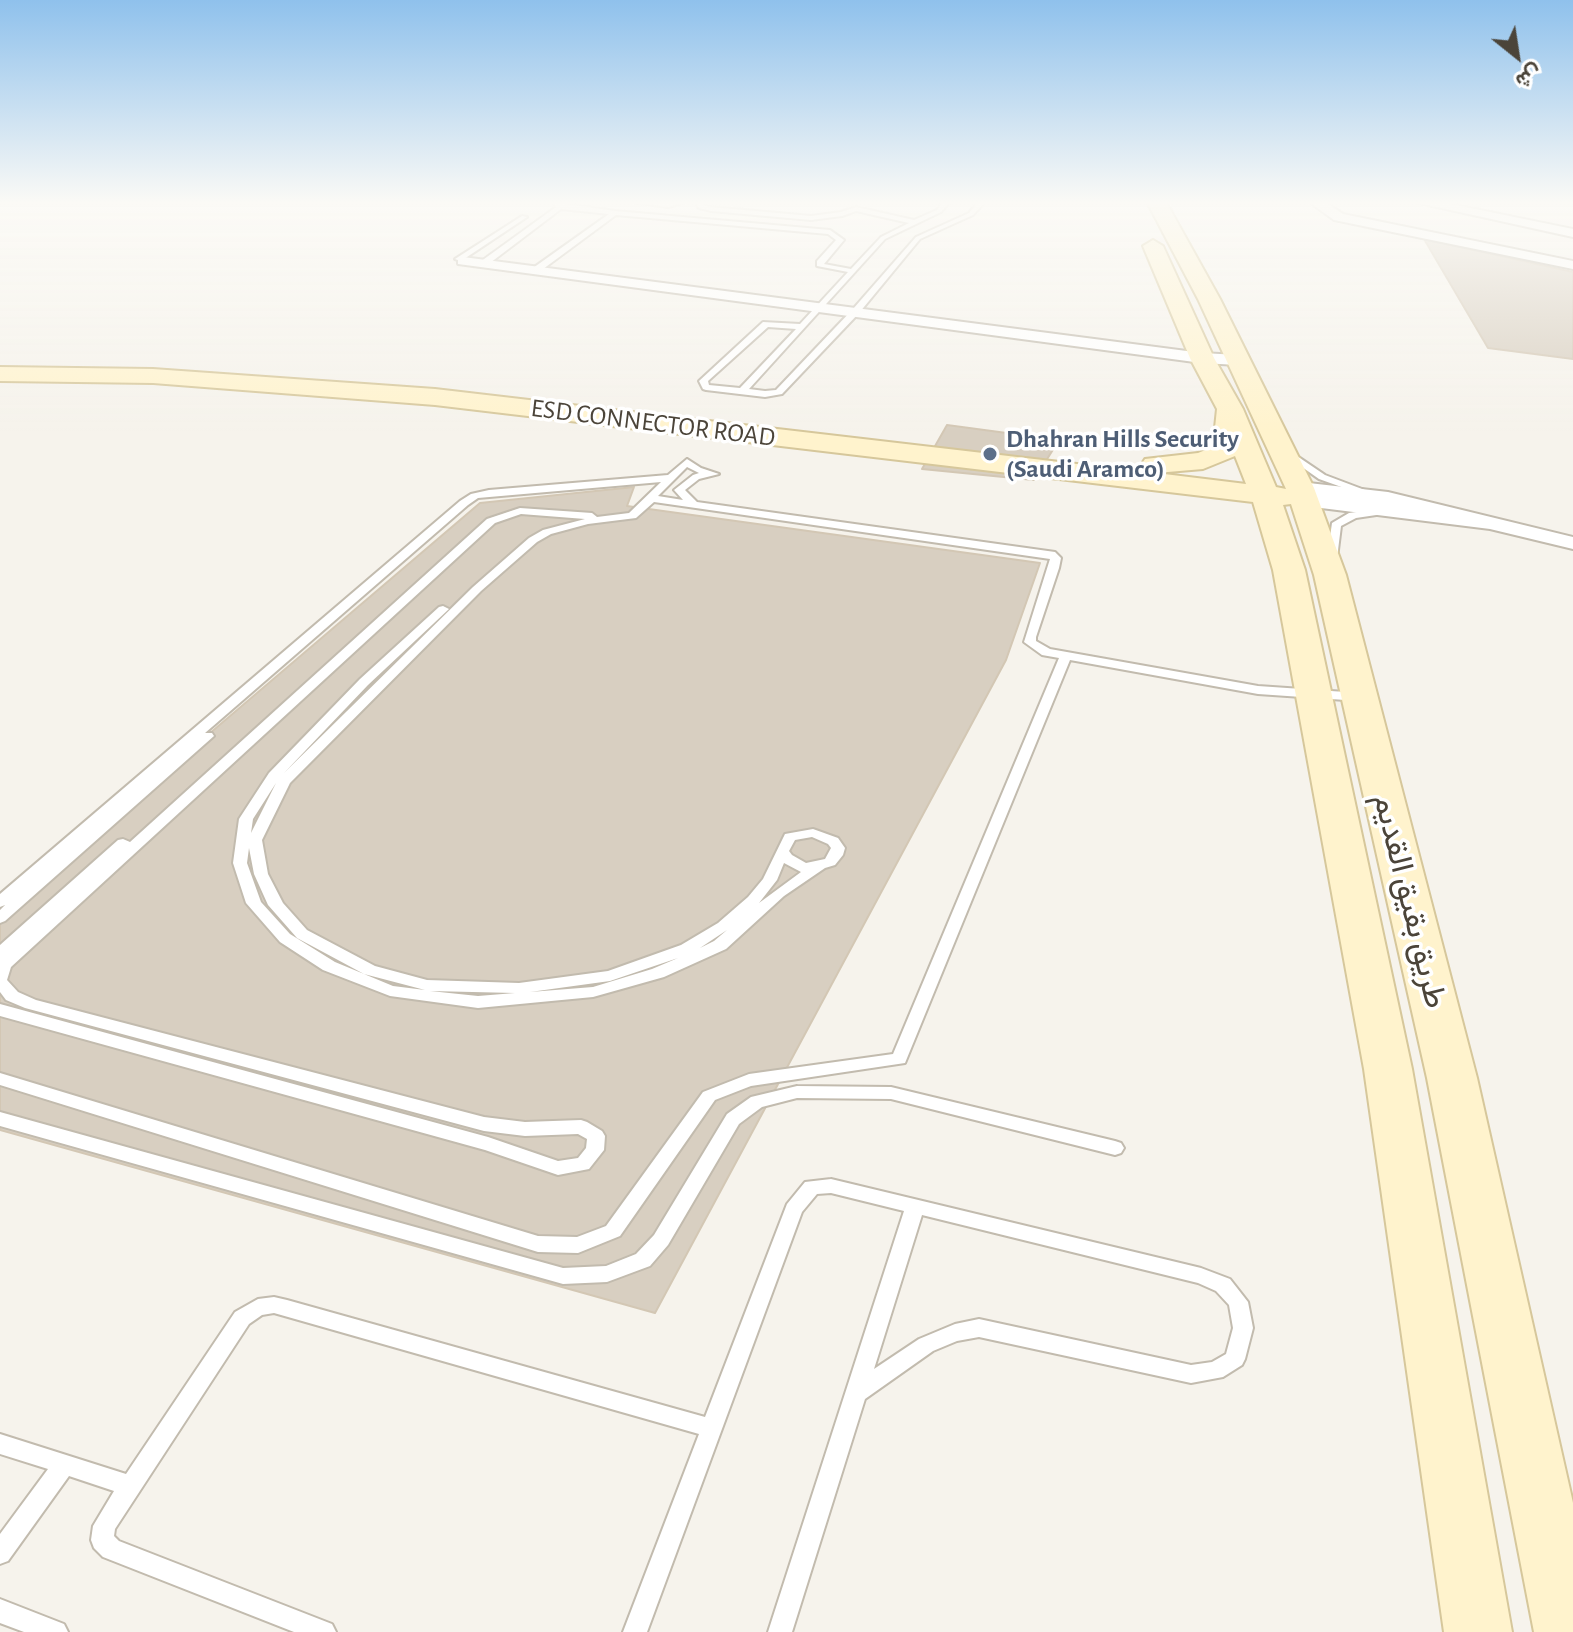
<!DOCTYPE html>
<html>
<head>
<meta charset="utf-8">
<style>
	body { margin:0 }
	#map { position:relative; width:1573px; height:1632px; overflow:hidden; background:#f6f3ec; font-family:"Alegreya Sans",Vazirmatn,sans-serif }
	canvas { display:block }
	.north { position:absolute; left:1477px; top:16px; width:80px; height:80px; -webkit-text-stroke:6px #fff; paint-order:stroke; rotate:150deg; font-size:22px; font-weight:700; line-height:32px; text-align:center; color:#4b4439 }
	.north::after { content:''; display:block; margin:auto; width:28px; height:36px; background:#4b4439; clip-path:polygon(50% 0,100% 100%,50% 72%,0 100%) }
</style>
</head>
<body>
<div id="map">
<canvas width="1573" height="1632"></canvas>
<div class="north">ش</div>
</div>
<script>
const ctx = document.querySelector('canvas').getContext('2d');
ctx.lineJoin = 'round';
function fillPath(path, color) { ctx.fillStyle = color; ctx.fill(path, 'evenodd'); }
const shape = rows => new Path2D(rows.map(r => 'M' + r).join(''));
function stroke(path, color, width, dash) { ctx.strokeStyle = color; ctx.lineWidth = width; ctx.lineCap = dash ? 'butt' : 'round'; ctx.setLineDash(dash || []); ctx.stroke(path); }
function write(font, color, halo, rows, align = 'center') {
  ctx.font = font + ' "Alegreya Sans",Vazirmatn,sans-serif'; ctx.lineWidth = 7; ctx.setLineDash([]); ctx.textBaseline = 'middle'; ctx.strokeStyle = halo; ctx.fillStyle = color; for (const [text, x, y, turn = 0] of rows) {
    ctx.save(); ctx.translate(x, y); ctx.rotate((+turn || 0) * Math.PI / 180); ctx.textAlign = isNaN(turn) ? turn : align; if (halo) ctx.strokeText(text, 0, 0); ctx.fillText(text, 0, 0); ctx.restore();
  }
}
const building = shape([
	[1424,239,1573,272,1573,359,1488,348,1424,239],
	[947,425,1059,440,1034,480,922,469,947,425],
	[634,487,627,506,1040,563,1006,660,655,1313,0,1130,0,912,480,503,634,487]
]);
fillPath(building, '#d8cfc1');
stroke(building, '#d3c7b4', 2);
const service = shape([
	[553,202,615,211,830,230,844,240,824,264,851,269,881,237,909,223,856,211,842,216,811,220,711,211,699,208,695,202,701,202,703,205,711,207,811,216,841,212,856,207,914,220,937,210,943,202,950,202,941,212,885,239,749,389,765,391,776,390,853,309,916,237,969,213,978,202,985,202,973,215,920,239,859,313,782,394,765,397,706,390,703,389,699,381,763,322,800,324,848,272,817,266,817,261,836,240,828,234,616,215,539,272,533,272,533,268,609,214,561,209,486,266,480,266,480,262,556,207,553,202],
	[768,327,796,329,740,388,709,385,708,381,768,327],
	[632,202,668,203,686,202,668,207,632,202],
	[522,216,527,217,464,259,466,263,455,259,522,216],
	[1288,450,1325,475,1370,492,1361,494,1319,479,1285,455,1285,451,1288,450],
	[687,459,701,468,719,474,699,479,685,490,697,502,1055,552,1061,558,1059,568,1036,637,1036,641,1050,649,1258,686,1360,693,1366,697,1360,701,1258,694,1070,660,905,1063,751,1086,715,1100,620,1236,578,1253,538,1252,0,1085,0,1073,538,1236,577,1237,606,1226,703,1092,749,1074,893,1054,1059,658,1042,655,1024,642,1050,559,654,502,636,518,588,524,551,534,537,542,481,591,290,783,262,840,268,874,283,903,307,930,375,966,427,980,519,983,608,971,681,945,718,923,748,897,763,879,785,834,813,829,838,838,845,848,843,855,835,865,825,868,784,896,726,949,664,977,593,997,478,1008,390,996,323,970,280,942,246,903,233,863,239,819,269,773,360,679,439,607,443,606,449,609,368,685,284,773,473,587,529,538,543,530,585,519,521,514,495,523,11,967,7,980,18,992,36,1000,484,1117,525,1122,581,1120,587,1122,602,1131,605,1136,604,1150,589,1169,558,1175,485,1150,0,1016,0,1004,488,1137,558,1161,578,1158,586,1148,587,1139,578,1134,525,1136,484,1131,25,1008,6,1000,0,992,0,945,118,840,123,839,130,842,487,519,520,508,592,513,597,517,629,513,661,482,478,498,468,505,205,733,212,733,214,736,5,921,0,923,0,910,5,905,0,907,0,894,460,501,471,494,489,490,668,475,687,459],
	[687,467,699,473,693,475,674,490,683,500,658,496,687,467],
	[276,783,251,833,253,819,276,783],
	[812,837,828,844,831,848,825,859,806,863,792,855,789,851,795,840,812,837],
	[249,848,254,874,268,905,297,938,364,974,425,990,393,986,335,962,290,934,261,902,247,863,249,848],
	[784,863,801,872,759,903,777,880,784,863],
	[727,930,714,941,700,948,727,930],
	[678,958,652,969,593,987,530,992,610,981,678,958],
	[430,991,515,993,478,996,430,991],
	[1379,509,1384,512,1383,514,1356,518,1341,526,1337,558,1336,560,1328,560,1327,558,1332,523,1349,513,1379,509],
	[797,1086,891,1087,1115,1141,1121,1143,1124,1148,1121,1153,1115,1155,891,1099,797,1098,762,1107,739,1124,668,1245,650,1266,607,1282,563,1284,0,1126,0,1112,563,1268,606,1266,636,1254,654,1235,727,1114,751,1097,797,1086],
	[831,1179,1201,1268,1230,1279,1248,1302,1253,1328,1245,1359,1242,1365,1223,1377,1191,1383,979,1337,957,1341,933,1351,865,1399,792,1632,768,1632,904,1211,831,1193,817,1194,802,1212,647,1632,623,1632,699,1434,274,1313,262,1315,249,1324,115,1529,114,1536,119,1541,332,1624,336,1632,294,1632,103,1557,94,1548,91,1540,93,1526,114,1491,69,1476,8,1561,0,1564,0,1534,48,1469,0,1454,0,1434,126,1474,235,1312,258,1299,274,1297,287,1300,705,1417,787,1204,805,1182,831,1179],
	[922,1215,1198,1283,1216,1291,1229,1305,1233,1328,1226,1354,1212,1362,1191,1365,979,1319,955,1324,919,1339,874,1369,922,1215],
	[0,1599,64,1624,68,1632,24,1632,0,1623,0,1599]
]);
const minor = shape([
	[1309,202,1325,202,1343,214,1573,261,1573,269,1334,220,1309,202],
	[1414,202,1441,202,1573,229,1573,237,1414,202],
	[463,257,1202,353,1238,355,1246,360,1238,365,1202,363,458,264,458,258,463,257],
	[1300,482,1388,492,1573,537,1573,549,1490,529,1305,506,1295,500,1303,494,1293,492,1290,488,1300,482]
]);
const secondary = shape([
	[1147,202,1166,202,1220,299,1314,488,1346,575,1477,1078,1573,1503,1573,1632,1534,1632,1427,1078,1314,575,1291,504,1283,505,1305,570,1412,1069,1512,1632,1444,1632,1364,1069,1273,570,1253,502,435,405,153,383,0,381,0,367,153,369,435,389,1154,473,1145,471,1141,465,1145,459,1198,453,1213,447,1217,409,1190,358,1143,246,1153,240,1163,246,1214,358,1243,409,1276,487,1286,489,1198,299,1147,202],
	[1235,456,1246,484,1156,473,1203,469,1235,456]
]);
stroke(service, '#c2bbae', 4);
stroke(minor, '#c2bbae', 4);
stroke(secondary, '#d6c79b', 4);
fillPath(service, '#fff');
fillPath(minor, '#fff');
fillPath(secondary, '#fff3cd');
const sky = ctx.createLinearGradient(0, 0, 0, 431);
sky.addColorStop(0, '#8fc1ec');
sky.addColorStop(0.47, '#fbfaf6');
sky.addColorStop(1, '#fbfaf600');
ctx.fillStyle = sky;
ctx.fillRect(0, 0, 1573, 431);
for (const [x, y, r, color] of [
	[990,454,8,"#5c6f8a"]
]) { const dot = new Path2D(); dot.arc(x, y, r, 0, 2 * Math.PI); ctx.fillStyle = color; ctx.fill(dot); stroke(dot, '#fff', 3); }
write('26px', '#4b4439', '#fff', [
	["ESD CONNECTOR ROAD",653,423,7]
]);
write('bold 26px', '#4e5e75', '#fff', [
	["Dhahran Hills Security",1006,439],
	["(Saudi Aramco)",1006,469]
], 'left');
write('32px', '#4b4439', '#fff', [
	["طريق بقيق القديم",1410,901,76]
]);
</script>
</body>
</html>
